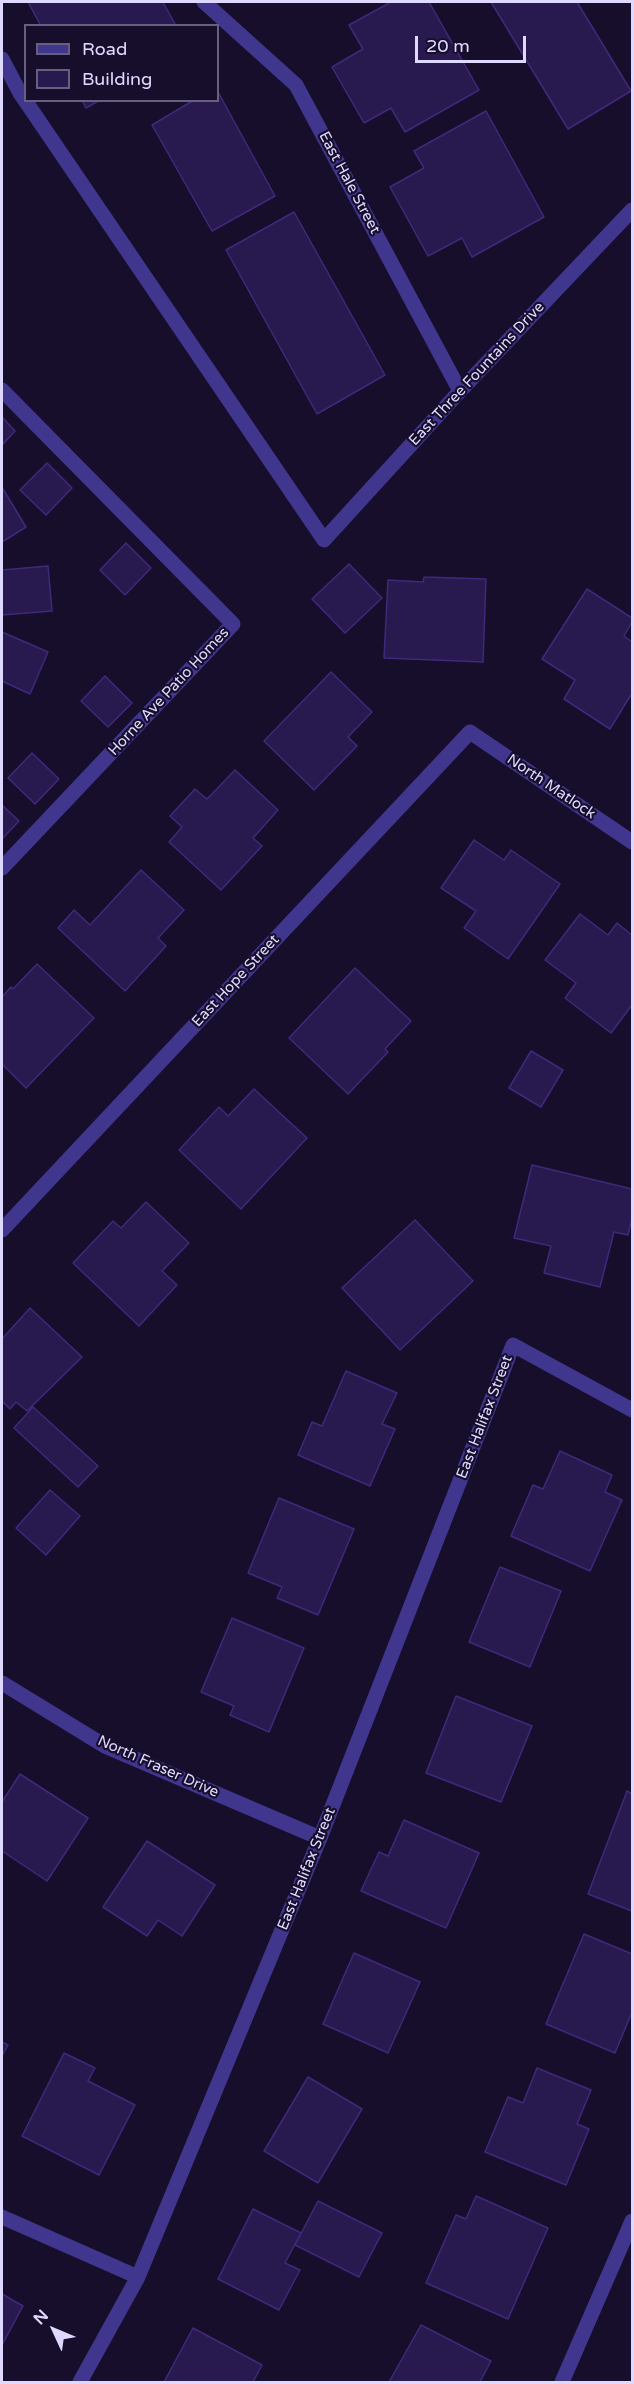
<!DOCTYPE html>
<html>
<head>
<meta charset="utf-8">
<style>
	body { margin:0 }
	#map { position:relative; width:634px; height:2384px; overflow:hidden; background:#160e2b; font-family:"Varela Round",sans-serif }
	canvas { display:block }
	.frame { position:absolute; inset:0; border:3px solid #e0d9ff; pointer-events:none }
	.legend { position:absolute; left:24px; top:24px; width:195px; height:78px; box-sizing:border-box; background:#160e2b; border:2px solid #675f80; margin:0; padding:8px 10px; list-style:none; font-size:18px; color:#e0d9ff }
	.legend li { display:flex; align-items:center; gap:12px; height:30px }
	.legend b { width:30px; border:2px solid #675f80 }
	.north { position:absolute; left:24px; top:2300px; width:60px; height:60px; -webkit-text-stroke:4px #160e2b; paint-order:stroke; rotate:314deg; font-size:16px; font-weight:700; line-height:24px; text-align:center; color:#e0d9ff }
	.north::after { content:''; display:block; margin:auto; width:21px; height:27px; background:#e0d9ff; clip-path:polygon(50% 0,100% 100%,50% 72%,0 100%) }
	.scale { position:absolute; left:415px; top:36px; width:111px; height:27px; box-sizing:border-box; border:3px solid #e0d9ff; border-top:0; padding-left:8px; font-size:18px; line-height:21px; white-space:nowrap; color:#e0d9ff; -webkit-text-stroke:4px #160e2b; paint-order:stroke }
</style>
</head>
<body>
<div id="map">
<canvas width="634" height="2384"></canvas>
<div class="frame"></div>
<ul class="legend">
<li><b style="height:8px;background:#40368e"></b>Road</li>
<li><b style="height:16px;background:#28194e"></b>Building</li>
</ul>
<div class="north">N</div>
<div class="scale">20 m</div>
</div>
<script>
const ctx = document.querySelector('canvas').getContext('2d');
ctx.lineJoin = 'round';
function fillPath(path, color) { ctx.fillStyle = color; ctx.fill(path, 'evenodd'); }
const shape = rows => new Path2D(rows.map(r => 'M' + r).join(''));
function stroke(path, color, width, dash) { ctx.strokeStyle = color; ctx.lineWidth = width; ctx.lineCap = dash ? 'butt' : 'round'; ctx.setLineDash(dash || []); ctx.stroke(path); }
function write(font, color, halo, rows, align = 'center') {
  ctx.font = font + ' "Varela Round",sans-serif'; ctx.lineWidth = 4.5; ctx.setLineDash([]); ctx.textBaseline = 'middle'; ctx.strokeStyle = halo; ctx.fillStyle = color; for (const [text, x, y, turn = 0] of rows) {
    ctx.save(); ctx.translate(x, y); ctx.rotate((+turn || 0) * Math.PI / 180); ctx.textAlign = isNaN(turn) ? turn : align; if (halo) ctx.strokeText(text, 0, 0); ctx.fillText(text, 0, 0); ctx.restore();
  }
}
const building = shape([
	[28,2,163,2,176,26,41,26,28,2],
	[391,2,429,2,479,90,405,132,391,108,364,123,332,67,363,49,349,25,391,2],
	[491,2,577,2,631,91,568,129,491,2],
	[218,92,275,196,212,231,152,125,194,100,218,100,218,92],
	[82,100,100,100,86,108,82,100],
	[486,111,544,217,472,257,462,238,428,256,390,187,424,168,414,151,486,111],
	[294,212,385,375,317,414,226,250,294,212],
	[2,417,15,431,2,445,2,417],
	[47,463,72,488,46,515,20,490,47,463],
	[3,489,26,527,2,542,2,490,3,489],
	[126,543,151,568,125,595,100,570,126,543],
	[349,564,382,598,345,633,312,599,349,564],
	[48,566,52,611,2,615,2,570,48,566],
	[424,577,486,579,483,662,384,658,388,580,423,582,424,577],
	[587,589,632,618,632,622,624,636,632,642,632,693,610,729,564,699,575,680,542,659,587,589],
	[2,632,48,652,30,694,2,681,2,632],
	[331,672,372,712,348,737,357,746,314,790,264,741,331,672],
	[105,676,132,703,108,727,81,701,105,676],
	[32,753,59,779,35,804,8,778,32,753],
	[235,770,278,810,253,838,262,846,221,890,169,842,182,827,170,816,195,789,207,799,235,770],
	[2,805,19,821,2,839,2,805],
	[474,840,504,860,511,850,560,884,508,959,464,928,476,911,441,888,474,840],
	[141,870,184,910,158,938,166,946,125,991,58,928,74,910,90,925,141,870],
	[580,914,608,935,617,923,632,935,632,1005,611,1033,565,998,576,983,545,960,580,914],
	[37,964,94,1018,26,1088,2,1064,2,997,11,987,13,989,37,964],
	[355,968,411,1021,385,1049,388,1052,348,1094,289,1038,355,968],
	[531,1051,563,1070,541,1107,509,1088,531,1051],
	[254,1089,307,1138,241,1209,179,1150,219,1107,228,1116,254,1089],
	[532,1165,632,1189,632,1218,628,1235,614,1232,600,1287,544,1273,551,1246,514,1238,532,1165],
	[146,1202,189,1243,162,1271,177,1285,139,1326,73,1263,113,1221,121,1228,146,1202],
	[415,1220,473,1281,400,1350,342,1288,415,1220],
	[30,1308,82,1357,27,1411,16,1402,10,1409,2,1401,2,1339,30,1308],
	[346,1371,397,1393,382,1424,395,1429,370,1486,298,1455,312,1422,322,1426,346,1371],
	[33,1407,98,1466,78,1487,14,1428,33,1407],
	[560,1451,612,1475,605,1492,622,1500,590,1571,511,1536,533,1485,543,1489,560,1451],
	[50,1490,80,1516,46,1555,16,1528,50,1490],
	[279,1498,354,1529,318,1615,277,1598,282,1587,248,1573,279,1498],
	[500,1567,561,1591,530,1667,469,1642,500,1567],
	[232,1618,304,1648,269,1732,230,1715,234,1706,201,1692,232,1618],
	[456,1696,532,1726,501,1802,426,1773,456,1696],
	[20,1774,88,1818,47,1881,2,1851,2,1802,20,1774],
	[627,1791,632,1794,632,1911,588,1894,627,1791],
	[404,1820,479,1853,446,1928,361,1891,379,1852,388,1856,404,1820],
	[147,1841,215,1885,182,1936,158,1920,147,1936,103,1907,147,1841],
	[584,1934,632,1954,632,2012,615,2053,546,2024,584,1934],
	[354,1953,420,1982,388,2053,323,2024,354,1953],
	[2,2042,8,2045,2,2056,2,2042],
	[64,2053,95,2068,88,2081,135,2105,99,2175,22,2136,64,2053],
	[537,2068,591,2090,577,2124,589,2129,566,2185,485,2152,508,2097,523,2103,537,2068],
	[308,2077,362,2109,318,2183,264,2151,308,2077],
	[476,2196,548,2228,508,2319,426,2283,456,2215,466,2219,476,2196],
	[318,2201,382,2233,359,2277,295,2245,318,2201],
	[253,2209,301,2233,285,2263,300,2270,279,2310,218,2279,253,2209],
	[2,2294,23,2306,2,2345,2,2294],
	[421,2325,491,2361,480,2382,389,2382,421,2325],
	[193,2328,262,2365,253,2382,164,2382,193,2328]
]);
fillPath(building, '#28194e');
stroke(building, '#40297c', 1.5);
stroke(shape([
	[204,2,296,85,460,391],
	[2,59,20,93,324,540,460,391,632,210],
	[2,390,233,624,2,868],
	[2,1230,470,732,632,842],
	[2,1683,105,1746,320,1838],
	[2,2217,138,2277],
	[80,2382,138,2277,320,1838,513,1345,632,1410],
	[562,2382,632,2221]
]), '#40368e', 15);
write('15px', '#e0d9ff', '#160e2b', [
	["East Hale Street",349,183,62],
	["East Three Fountains Drive",477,374,-47],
	["Horne Ave Patio Homes",169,692,-47],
	["North Matlock",551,787,34],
	["East Hope Street",236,981,-47],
	["East Halifax Street",485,1417,-69],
	["North Fraser Drive",158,1767,24],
	["East Halifax Street",307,1869,-68]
]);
</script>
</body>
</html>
